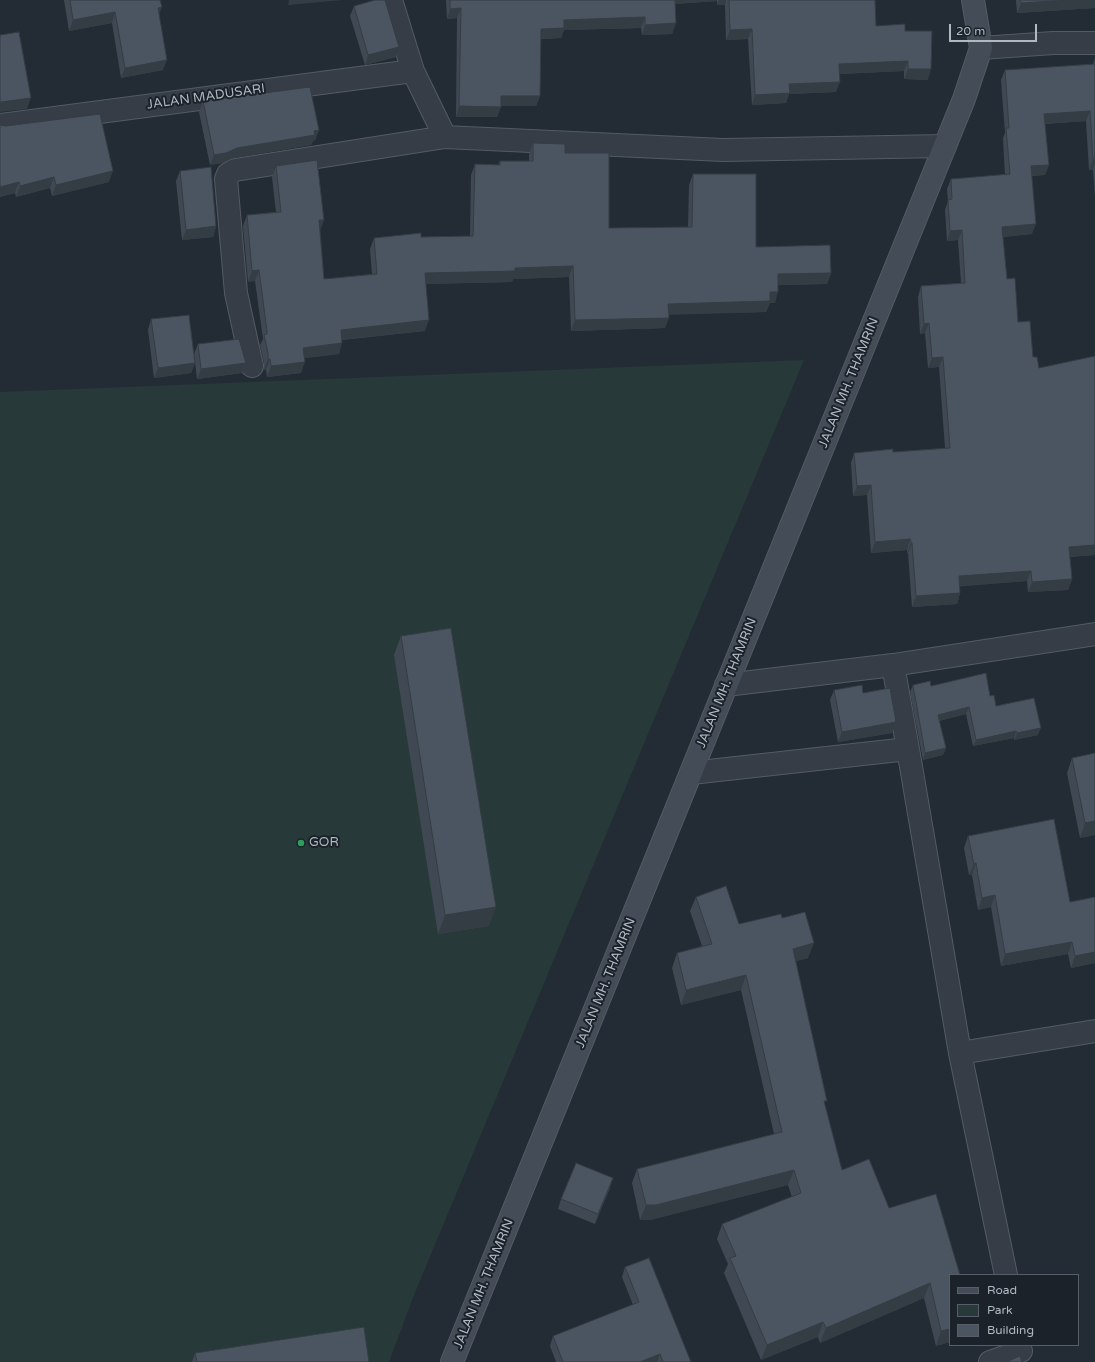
<!DOCTYPE html>
<html>
<head>
<meta charset="utf-8">
<style>
	body { margin:0 }
	#map { position:relative; width:1095px; height:1362px; overflow:hidden; background:#232b35; font-family:"Varela Round",sans-serif }
	canvas { display:block }
	.legend { position:absolute; left:949px; top:1274px; width:130px; height:72px; box-sizing:border-box; background:#1b222a; border:1px solid #575e67; margin:0; padding:5px 7px; list-style:none; font-size:12px; color:#b0b8c2 }
	.legend li { display:flex; align-items:center; gap:8px; height:20px }
	.legend b { width:20px; border:1px solid #575e67 }
	.scale { position:absolute; left:949px; top:24px; width:88px; height:18px; box-sizing:border-box; border:2px solid #b0b8c2; border-top:0; padding-left:5px; font-size:12px; line-height:14px; white-space:nowrap; color:#b0b8c2; -webkit-text-stroke:3px #1b222a; paint-order:stroke }
</style>
</head>
<body>
<div id="map">
<canvas width="1095" height="1362"></canvas>
<ul class="legend">
<li><b style="height:5px;background:#444c58"></b>Road</li>
<li><b style="height:11px;background:#273938"></b>Park</li>
<li><b style="height:11px;background:#4b5561"></b>Building</li>
</ul>
<div class="scale">20 m</div>
</div>
<script>
const ctx = document.querySelector('canvas').getContext('2d');
ctx.lineJoin = 'round';
function fillPath(path, color) { ctx.fillStyle = color; ctx.fill(path, 'evenodd'); }
const shape = rows => new Path2D(rows.map(r => 'M' + r).join(''));
function stroke(path, color, width, dash) { ctx.strokeStyle = color; ctx.lineWidth = width; ctx.lineCap = dash ? 'butt' : 'round'; ctx.setLineDash(dash || []); ctx.stroke(path); }
function write(font, color, halo, rows, align = 'center') {
  ctx.font = font + ' "Varela Round",sans-serif'; ctx.lineWidth = 4; ctx.setLineDash([]); ctx.textBaseline = 'middle'; ctx.strokeStyle = halo; ctx.fillStyle = color; for (const [text, x, y, turn = 0] of rows) {
    ctx.save(); ctx.translate(x, y); ctx.rotate((+turn || 0) * Math.PI / 180); ctx.textAlign = isNaN(turn) ? turn : align; if (halo) ctx.strokeText(text, 0, 0); ctx.fillText(text, 0, 0); ctx.restore();
  }
}
fillPath(shape([
	[804,360,414,1295,389,1362,0,1362,0,392]
]), '#273938');
const minor = shape([
	[391,0,413,71,445,137],
	[981,48,1053,43,1095,43],
	[0,125,413,71],
	[252,366,236,293,226,179,228,174,235,170,445,137,723,150,945,146],
	[893,665,908,749,960,1053,1006,1275],
	[726,685,893,665,1095,634],
	[691,773,908,749],
	[960,1053,1095,1031],
	[990,1362,1021,1351]
]);
const secondary = shape([
	[452,1362,964,99,981,48,973,0]
]);
stroke(minor, '#535b64', 24);
stroke(secondary, '#535b64', 24);
stroke(minor, '#363d46', 22);
stroke(secondary, '#444c58', 22);
fillPath(shape([
	[64,0,160,0,159,15,163,70,121,78,112,23,69,31],
	[446,0,875,0,876,26,905,31,928,80,904,79,904,71,840,74,836,92,789,94,786,103,752,105,748,39,726,40,725,5,717,5,717,1,675,4,676,23,672,34,642,35,641,28,564,30,561,38,541,39,540,96,536,106,501,106,497,117,456,117,457,18,447,19],
	[1016,0,1095,0,1095,8,1017,13],
	[354,6,396,57,365,65,350,16],
	[1095,58,1095,198,1093,170,1089,170,1086,121,1045,124,1049,165,1045,175,1032,176,1032,234,1003,237,1007,279,1018,322,1033,357,1039,368,1095,356,1095,555,1070,557,1072,579,1068,590,1028,592,1027,581,960,586,960,593,957,604,912,607,908,553,907,553,907,550,871,553,867,495,853,496,851,463,854,453,893,452,945,448,939,367,928,368,925,333,920,334,918,297,921,286,961,283,958,240,947,241,945,210,948,201,947,189,951,179,1005,175,1003,138,1005,133,1001,80,1005,70,1093,64],
	[203,101,319,130,315,140,313,141,311,145,233,158,222,163,210,165,199,112],
	[0,125,109,182,52,196,50,188,16,197,15,193,0,197],
	[533,143,565,153,609,228,688,227,689,185,693,174,756,247,831,273,827,284,778,285,775,303,770,303,766,312,669,314,665,328,571,331,569,277,513,279,512,282,426,284,425,331,342,340,339,354,304,358,301,373,267,377,266,370,264,370,264,363,260,345,263,339,255,281,248,282,243,226,247,215,276,212,272,177,276,166,324,220,320,229,324,279,372,274,370,249,374,238,470,236,471,175,475,164,498,165,500,161,529,161,529,154],
	[180,171,216,226,213,237,182,240,176,181],
	[151,319,195,363,191,373,154,378,148,330],
	[198,344,246,363,242,373,197,379,194,354],
	[401,636,489,926,438,934,394,655],
	[913,685,990,696,996,706,1038,735,1014,740,1014,738,973,746,966,714,939,721,946,748,943,755,923,760,910,692],
	[834,690,863,693,896,722,892,733,838,742,830,700],
	[1095,753,1095,835,1080,838,1067,773,1072,758],
	[968,836,1070,902,1095,897,1095,963,1071,968,1068,954,1001,966,991,907,978,910,972,875,969,875,964,848],
	[696,897,739,924,782,918,808,958,796,961,825,1106,842,1170,889,1208,936,1194,950,1342,936,1346,924,1298,820,1343,818,1337,761,1360,724,1273,728,1264,717,1239,722,1224,792,1197,788,1185,650,1220,640,1220,632,1183,637,1169,774,1134,741,990,681,1005,672,968,677,953,702,946,690,911],
	[610,1188,595,1224,558,1209,561,1199],
	[625,1267,691,1362,556,1362,550,1346,553,1336,633,1305,622,1277],
	[195,1353,369,1362,192,1362]
]), '#404953');
fillPath(shape([
	[289,0,343,0,288,5],
	[672,0,717,0,717,1,671,4],
	[719,0,726,0,725,5,717,5],
	[1070,0,1095,0,1095,8,1017,13,1021,3],
	[162,7,158,18,158,8],
	[461,8,457,18,447,19,450,9],
	[115,12,112,23,69,31,73,20],
	[645,17,641,28,564,30,561,38,537,39,541,29,564,20],
	[676,23,672,34,642,35,645,25],
	[752,29,748,39,726,40,730,30],
	[399,47,396,57,365,65,368,55],
	[167,60,163,70,121,78,125,68],
	[908,61,904,71,835,74,839,64],
	[908,69,931,69,928,80,904,79],
	[840,82,836,92,789,94,786,103,752,105,755,95,789,84],
	[501,96,540,96,536,106,497,106],
	[31,98,27,109,0,112,0,102,2,102],
	[459,106,501,107,497,117,456,117],
	[1090,111,1086,121,1041,124,1044,114],
	[319,130,315,140,313,141,311,145,233,158,222,163,210,165,214,155,237,148],
	[1093,159,1095,159,1095,163,1093,170,1089,170],
	[1049,165,1045,175,1028,176,1031,166],
	[113,171,109,182,52,196,56,185],
	[54,177,50,188,16,197,20,186],
	[19,182,15,193,0,197,0,187],
	[319,220,324,220,320,231],
	[1036,224,1032,234,998,237,1002,227],
	[216,226,213,237,182,240,186,230],
	[962,230,958,240,947,241,950,231],
	[573,266,569,277,513,279,512,282,421,284,425,273,515,268],
	[259,270,255,281,248,282,252,271],
	[831,273,827,284,774,285,778,274],
	[770,292,778,292,775,303,770,303,766,312,664,315,668,304],
	[669,318,665,328,571,331,575,320],
	[429,320,425,331,337,340,341,330],
	[929,323,925,333,920,334,924,324],
	[342,343,339,354,299,359,303,348],
	[943,357,939,367,928,368,932,358],
	[268,359,270,359,266,370,264,370],
	[305,362,301,373,267,377,271,366],
	[195,363,191,373,154,378,158,368],
	[246,363,242,373,197,379,201,369],
	[871,485,867,495,853,496,857,486],
	[910,539,907,550,871,553,875,542],
	[911,543,912,543,908,553,907,553],
	[1095,545,1095,555,1065,557,1069,547],
	[1031,571,1027,581,955,587,959,576],
	[1072,579,1068,590,1028,592,1032,582],
	[960,593,957,604,912,607,916,596],
	[969,707,966,714,935,722,938,715],
	[896,722,892,733,838,742,842,732],
	[1041,728,1038,735,1014,740,1017,733],
	[1016,731,1014,738,973,746,976,740],
	[946,748,943,755,923,760,925,753],
	[1095,821,1095,835,1080,838,1085,823],
	[976,863,972,875,969,875,974,864],
	[995,895,991,907,978,910,982,898],
	[496,907,489,926,438,934,445,915],
	[1072,942,1068,954,1001,966,1005,954],
	[814,943,808,958,787,964,793,949],
	[1095,952,1095,963,1071,968,1075,956],
	[746,975,741,990,681,1005,686,990],
	[794,1170,788,1185,650,1220,640,1220,646,1205],
	[613,1178,610,1188,595,1224,598,1214],
	[930,1283,924,1298,820,1343,826,1328],
	[823,1322,818,1337,761,1360,767,1345],
	[950,1329,950,1342,936,1346,941,1331],
	[660,1354,657,1362,640,1362]
]), '#343c44');
const building = shape([
	[70,0,160,0,162,7,158,8,167,60,125,68,115,12,73,20,70,0],
	[375,0,385,0,399,47,368,55,354,6,375,0],
	[450,0,675,0,676,23,645,25,645,17,564,20,564,28,541,29,540,96,501,96,501,107,459,106,461,8,450,9,450,0],
	[729,0,875,0,876,26,905,24,905,31,932,31,931,69,908,69,908,61,839,64,840,82,789,84,790,93,755,95,752,29,730,30,729,0],
	[1020,0,1070,0,1021,3,1020,0],
	[19,32,31,98,2,102,0,102,0,35,19,32],
	[1095,64,1095,159,1093,159,1090,111,1044,114,1049,165,1031,166,1036,224,1002,227,1007,279,1015,278,1018,322,1030,321,1033,357,1037,357,1039,368,1095,356,1095,545,1069,547,1072,579,1032,582,1031,571,959,576,960,593,916,596,912,543,911,543,910,539,875,542,871,485,857,486,854,453,893,449,893,452,950,448,943,357,932,358,929,323,924,324,921,286,965,283,962,230,950,231,948,200,952,199,951,179,1010,174,1006,128,1009,128,1005,70,1095,64],
	[310,87,319,130,314,131,315,135,237,148,226,153,214,155,203,101,310,87],
	[100,114,113,171,56,185,54,177,20,186,19,182,0,187,0,125,6,126,100,114],
	[533,143,565,144,565,153,609,153,609,228,692,227,693,174,756,174,756,247,830,245,831,273,778,274,778,292,770,292,770,301,668,304,669,318,575,320,573,266,515,268,515,271,425,273,429,320,341,330,342,343,303,348,305,362,271,366,270,359,268,359,268,353,264,335,267,334,267,331,259,270,252,271,247,215,281,212,276,166,317,160,324,220,319,220,324,279,377,274,374,238,421,233,421,237,473,236,475,164,500,165,500,161,533,161,533,143],
	[211,167,216,226,186,230,180,171,211,167],
	[189,315,195,363,158,368,151,319,189,315],
	[239,339,246,363,201,369,198,344,239,339],
	[451,628,496,907,445,915,401,636,451,628],
	[986,673,990,696,994,695,996,706,1034,698,1041,728,1017,733,1016,731,976,740,969,707,938,715,946,748,925,753,913,685,930,681,931,686,986,673],
	[862,685,863,693,890,688,896,722,842,732,834,690,862,685],
	[1095,753,1095,821,1085,823,1072,758,1095,753],
	[1054,819,1070,902,1095,897,1095,952,1075,956,1072,942,1005,954,995,895,982,898,976,863,974,864,968,836,1054,819],
	[726,886,739,924,781,914,782,918,805,912,814,943,793,949,827,1101,824,1101,842,1170,869,1159,889,1208,936,1194,960,1275,950,1275,950,1329,941,1331,930,1283,826,1328,823,1322,767,1345,730,1258,736,1256,722,1224,801,1193,794,1170,656,1205,646,1205,637,1169,782,1132,746,975,686,990,677,953,712,944,696,897,726,886],
	[576,1163,613,1178,598,1214,561,1199,576,1163],
	[649,1258,691,1362,663,1362,660,1354,640,1362,563,1362,553,1336,639,1302,625,1267,649,1258],
	[364,1327,369,1362,197,1362,195,1353,364,1327],
	[1020,1356,1022,1362,1006,1362,1020,1356]
]);
fillPath(building, '#4b5561');
stroke(building, '#343c44', 1);
for (const [x, y, r, color] of [
	[301,843,4,"#2e9e5b"]
]) { const dot = new Path2D(); dot.arc(x, y, r, 0, 2 * Math.PI); ctx.fillStyle = color; ctx.fill(dot); stroke(dot, '#1b222a', 1.5); }
write('13px', '#b0b8c2', '#1b222a', [
	["JALAN MADUSARI",206,97,-8],
	["JALAN MH. THAMRIN",849,383,-68],
	["JALAN MH. THAMRIN",727,683,-68],
	["JALAN MH. THAMRIN",606,983,-68],
	["JALAN MH. THAMRIN",484,1284,-68]
]);
write('13px', '#b0b8c2', '#1b222a', [
	["GOR",309,843]
], 'left');
</script>
</body>
</html>
